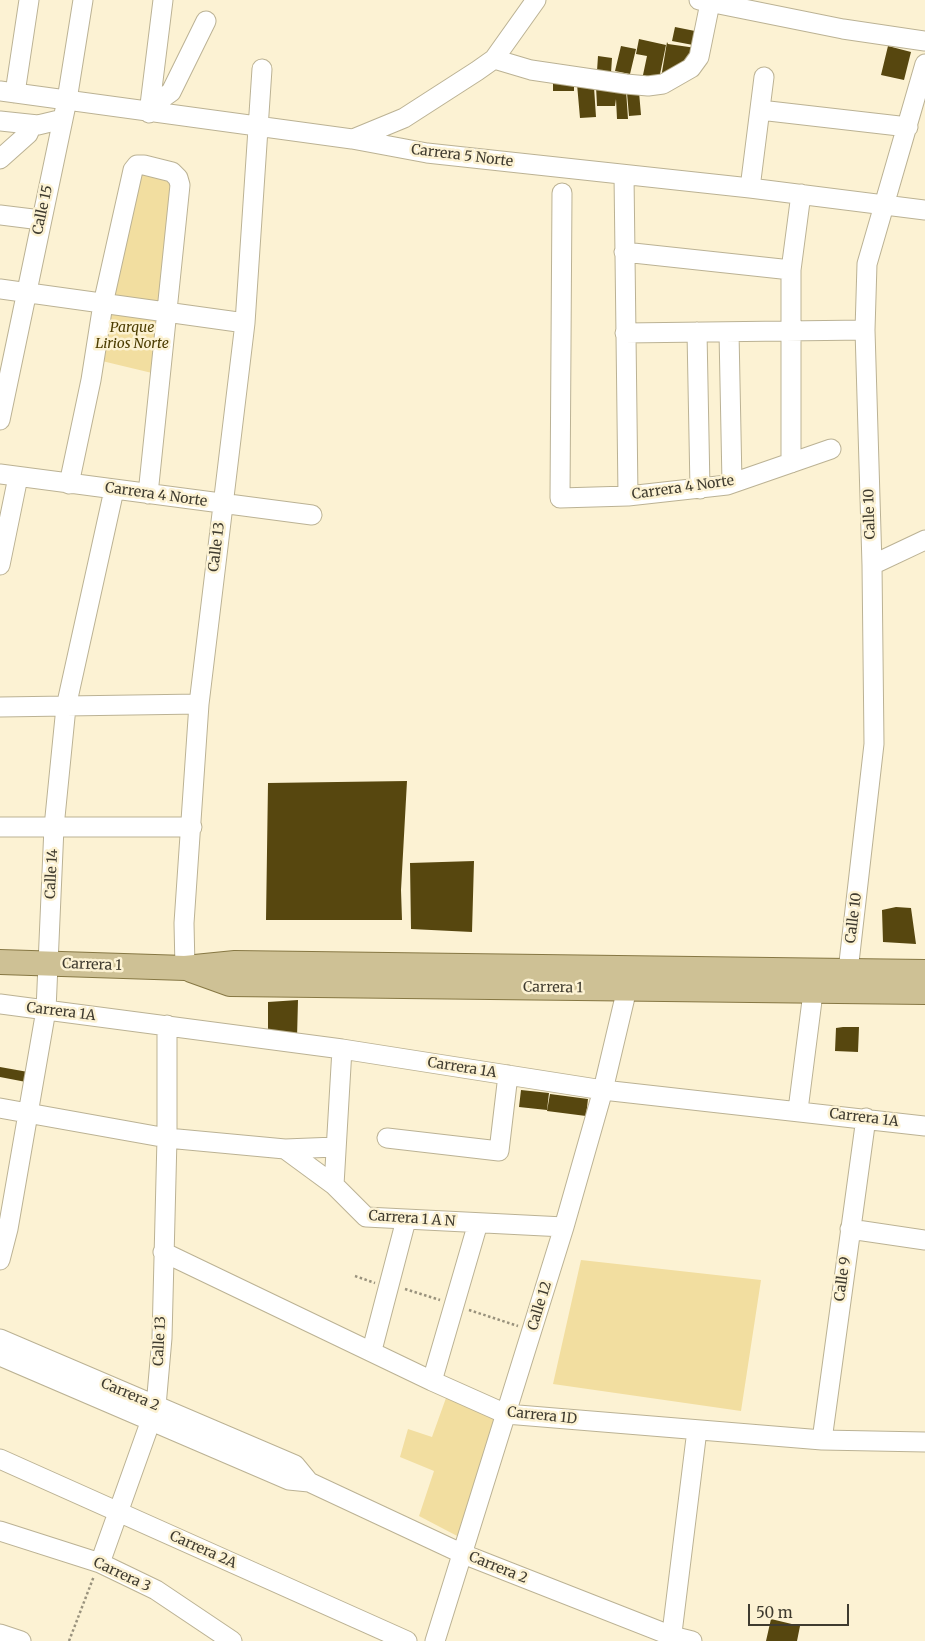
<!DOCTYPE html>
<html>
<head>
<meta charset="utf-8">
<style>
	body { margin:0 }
	#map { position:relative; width:925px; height:1641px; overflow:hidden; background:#fcf2d3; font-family:Merriweather,serif }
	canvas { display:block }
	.scale { position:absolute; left:748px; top:1604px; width:101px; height:22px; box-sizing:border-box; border:2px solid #3f3b2f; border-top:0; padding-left:6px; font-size:15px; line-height:18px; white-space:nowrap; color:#3f3b2f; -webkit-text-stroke:4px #fcf2d3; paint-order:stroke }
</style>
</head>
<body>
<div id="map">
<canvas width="925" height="1641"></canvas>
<div class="scale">50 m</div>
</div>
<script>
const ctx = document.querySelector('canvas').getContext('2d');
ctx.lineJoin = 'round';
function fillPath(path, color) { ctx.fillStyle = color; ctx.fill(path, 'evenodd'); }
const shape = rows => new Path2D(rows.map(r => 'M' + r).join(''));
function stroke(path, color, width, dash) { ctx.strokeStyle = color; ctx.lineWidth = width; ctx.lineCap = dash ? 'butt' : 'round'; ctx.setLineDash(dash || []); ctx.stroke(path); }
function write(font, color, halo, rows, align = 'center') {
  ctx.font = font + ' Merriweather,serif'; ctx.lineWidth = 5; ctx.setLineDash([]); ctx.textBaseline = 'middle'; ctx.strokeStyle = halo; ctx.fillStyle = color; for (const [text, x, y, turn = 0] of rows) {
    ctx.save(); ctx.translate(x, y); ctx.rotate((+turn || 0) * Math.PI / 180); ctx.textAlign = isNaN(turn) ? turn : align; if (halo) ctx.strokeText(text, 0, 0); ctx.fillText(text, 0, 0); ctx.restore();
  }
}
fillPath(shape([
	[141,169,175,181,152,373,102,361,110,301],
	[581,1260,761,1280,741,1411,553,1384],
	[446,1398,498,1419,461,1538,419,1516,434,1471,400,1457,408,1429,432,1437]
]), '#f2dea0');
fillPath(shape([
	[675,27,695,31,693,45,672,41],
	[639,39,666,45,659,79,643,75,647,56,636,54],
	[667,42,668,44,696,48,694,60,661,78],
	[621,46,636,49,630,74,615,71],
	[888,46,911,52,904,80,881,75],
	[598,56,612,58,611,73,597,71],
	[553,79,574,79,574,91,553,91],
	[577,84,594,87,596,117,580,118],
	[596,86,626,90,628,119,617,119,616,99,615,106,597,106],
	[639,92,641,115,629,116,627,93],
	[407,781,401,890,402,920,266,920,268,783],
	[474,861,472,932,411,929,410,863],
	[896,907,911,908,916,944,883,942,882,910],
	[298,1000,297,1038,268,1034,268,1002],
	[843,1027,859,1027,858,1052,835,1051,836,1028],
	[0,1067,28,1072,26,1082,0,1077],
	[521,1090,549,1093,547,1110,519,1107],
	[550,1094,588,1099,586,1116,547,1111],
	[771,1619,800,1626,797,1641,766,1641]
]), '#57470f');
const minor = shape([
	[699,0,843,29,925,41],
	[494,59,531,70,626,84,648,86,663,84,691,68,699,57,710,3],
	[0,91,352,139,427,153,750,188,925,210],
	[15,93,29,0],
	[151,99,164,97,171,92,206,21],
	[760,110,908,127],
	[149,113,163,0],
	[0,121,38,125,63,119],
	[353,139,404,118,477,71,494,59,536,0],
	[0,159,28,134,32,125],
	[624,175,628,496],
	[750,188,764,77],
	[562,193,560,498,628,496,727,485,831,449],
	[0,215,41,220],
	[624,252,791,270],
	[0,289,245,323],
	[697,332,700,489],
	[729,332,732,483],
	[625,333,865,330],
	[0,420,67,100,83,0],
	[791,463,791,270,801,194],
	[0,474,312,515],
	[69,484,91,380,103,304,133,170,137,165,144,165,172,172,178,178,180,185,148,494],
	[0,565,18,477],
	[872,565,925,540],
	[0,707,199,704],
	[0,827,192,827],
	[185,968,184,923,199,704,245,323,262,69],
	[848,971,874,744,872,565,865,330,867,264,925,64],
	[0,1004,342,1049,603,1090,925,1126],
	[0,1108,167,1138,285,1149,336,1147],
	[798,1110,815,977],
	[387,1138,499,1151,508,1075],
	[285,1149,334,1185,366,1217,564,1227],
	[334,1185,342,1049],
	[850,1229,925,1240],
	[163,1252,432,1381,506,1414,822,1440,925,1442],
	[0,1260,8,1229,46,1010,54,827,66,707,114,490],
	[0,1339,295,1465,309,1482],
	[372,1350,406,1220],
	[0,1356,289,1480,309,1482,463,1554,672,1636,692,1641],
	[432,1381,478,1223],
	[822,1440,866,1118],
	[0,1459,407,1641],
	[0,1531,100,1563,156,1590,232,1641],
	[100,1563,156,1406,162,1338,167,1138,167,1025],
	[0,1634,21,1641],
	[435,1641,564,1227,603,1090,630,976],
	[671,1641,697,1430]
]);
const major = shape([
	[0,962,185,968,235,963,925,972],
	[191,970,230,984,925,992]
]);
stroke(minor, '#bbb294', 21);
stroke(major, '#867743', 26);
stroke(shape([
	[355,1276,375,1283],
	[405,1289,440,1300],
	[469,1310,518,1326],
	[69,1641,94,1576]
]), '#99927d', 2.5, [2.5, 2.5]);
stroke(minor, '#fff', 19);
stroke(major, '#cec195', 24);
write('14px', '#3f3b2f', '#fcf2d3', [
	["Carrera 5 Norte",462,156,7],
	["Calle 15",43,210,-78],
	["Carrera 4 Norte",683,488,-8],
	["Carrera 4 Norte",156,495,8],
	["Calle 10",870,514,-92],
	["Calle 13",217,547,-83],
	["Calle 14",52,874,-87],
	["Calle 10",854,918,-83],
	["Carrera 1",92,965,2],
	["Carrera 1",553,988,1],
	["Carrera 1A",61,1012,7],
	["Carrera 1A",462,1068,9],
	["Carrera 1A",864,1118,7],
	["Carrera 1 A N",412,1219,4],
	["Calle 9",843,1279,-82],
	["Calle 12",540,1306,-73],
	["Calle 13",160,1341,-87],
	["Carrera 2",130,1395,23],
	["Carrera 1D",542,1416,6],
	["Carrera 2A",203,1550,24],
	["Carrera 2",498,1568,22],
	["Carrera 3",122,1575,25]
]);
write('italic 14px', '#4c3d02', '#fcf2d3', [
	["Parque",132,328],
	["Lirios Norte",132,344]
]);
</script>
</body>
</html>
